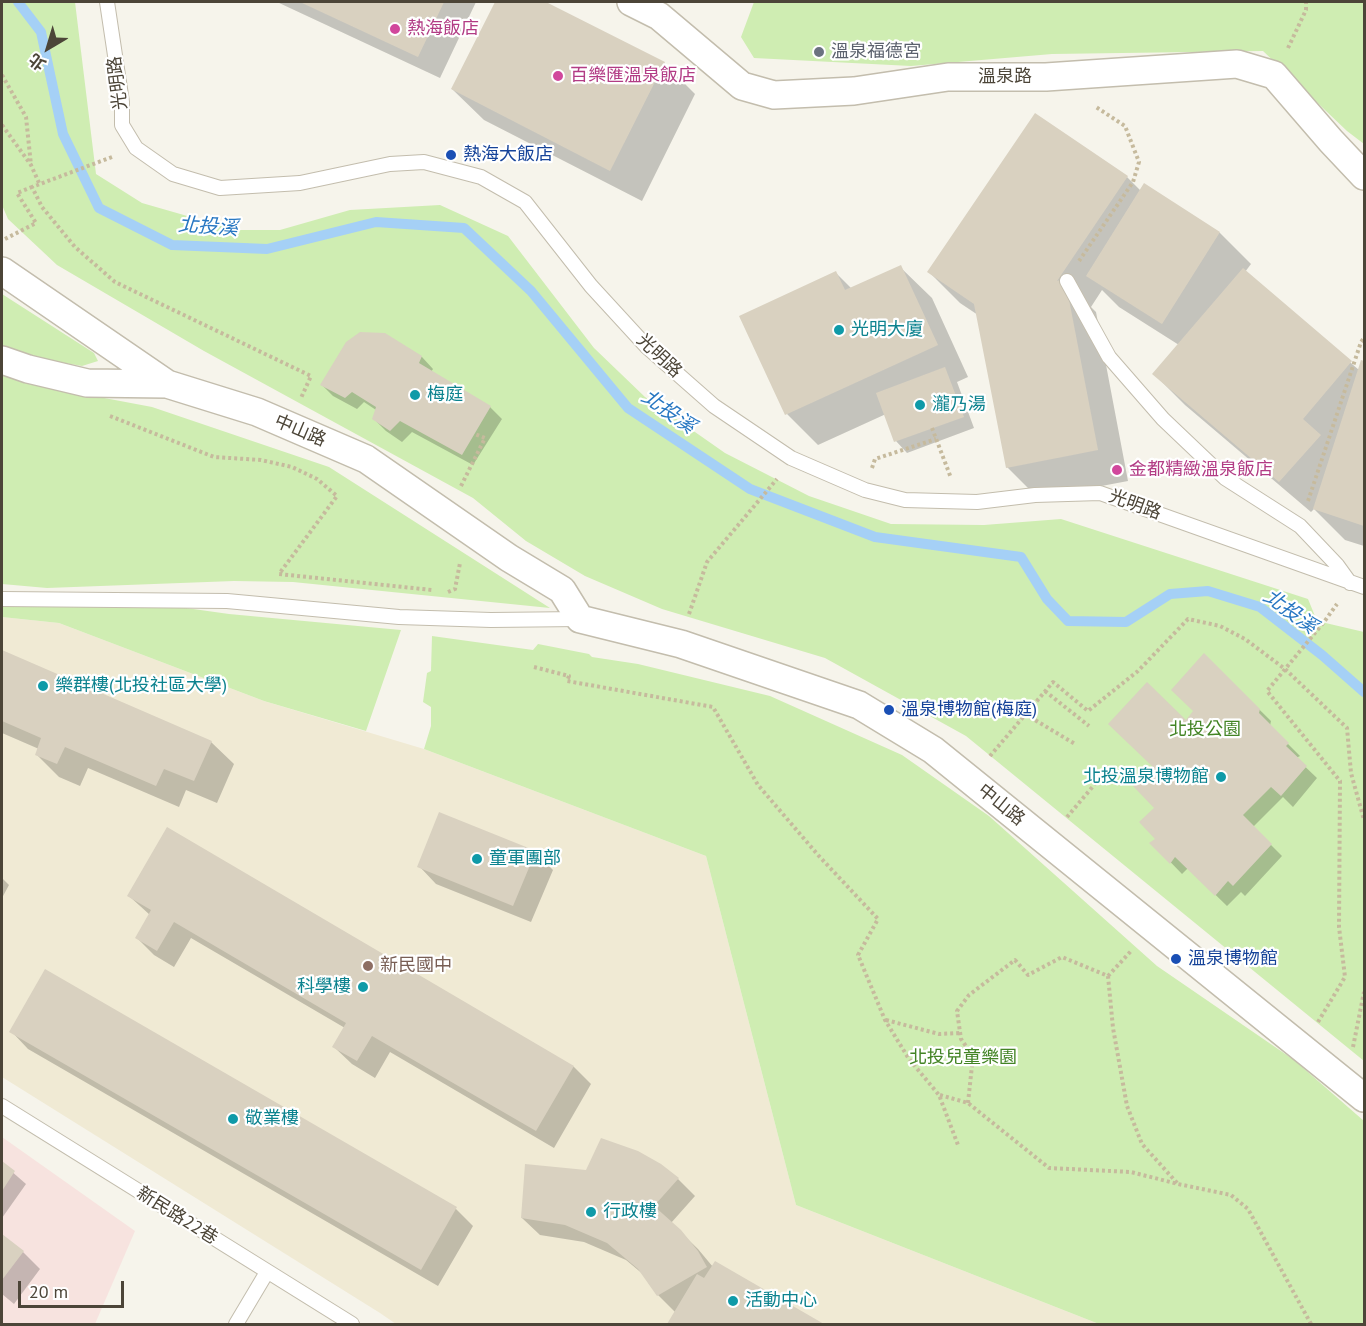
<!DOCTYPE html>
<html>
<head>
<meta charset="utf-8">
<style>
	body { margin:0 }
	#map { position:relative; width:1366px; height:1326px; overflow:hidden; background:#f6f4eb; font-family:"PT Sans","Noto Sans TC",sans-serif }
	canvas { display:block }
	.frame { position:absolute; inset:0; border:3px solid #4c4538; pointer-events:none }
	.north { position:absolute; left:18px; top:18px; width:60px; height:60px; -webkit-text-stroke:4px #fff; paint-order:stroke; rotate:218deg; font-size:16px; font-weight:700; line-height:24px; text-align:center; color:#4c4538 }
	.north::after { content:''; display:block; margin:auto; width:21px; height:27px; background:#4c4538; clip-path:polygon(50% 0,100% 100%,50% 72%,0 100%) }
	.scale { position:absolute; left:18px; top:1281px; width:106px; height:27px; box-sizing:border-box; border:3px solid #4c4538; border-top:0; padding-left:8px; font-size:18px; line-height:21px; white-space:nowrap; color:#4c4538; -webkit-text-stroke:4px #fff; paint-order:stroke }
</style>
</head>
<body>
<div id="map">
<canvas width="1366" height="1326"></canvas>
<div class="frame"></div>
<div class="north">北</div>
<div class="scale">20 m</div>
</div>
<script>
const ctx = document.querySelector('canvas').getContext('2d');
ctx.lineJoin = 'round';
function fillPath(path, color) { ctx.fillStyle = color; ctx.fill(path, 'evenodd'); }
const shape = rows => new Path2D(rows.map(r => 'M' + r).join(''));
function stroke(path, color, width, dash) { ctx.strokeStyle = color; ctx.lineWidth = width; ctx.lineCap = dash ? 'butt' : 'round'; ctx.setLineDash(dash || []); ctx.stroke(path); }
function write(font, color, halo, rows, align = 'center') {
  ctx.font = font + ' "PT Sans","Noto Sans TC",sans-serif'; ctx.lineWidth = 4.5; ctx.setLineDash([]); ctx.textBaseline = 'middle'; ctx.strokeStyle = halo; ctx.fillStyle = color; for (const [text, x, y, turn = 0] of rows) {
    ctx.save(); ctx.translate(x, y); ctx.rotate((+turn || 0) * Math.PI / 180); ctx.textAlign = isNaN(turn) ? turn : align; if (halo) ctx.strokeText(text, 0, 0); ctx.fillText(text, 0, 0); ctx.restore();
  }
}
fillPath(shape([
	[2,617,59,623,264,701,424,749,706,856,796,1205,1099,1324,396,1324,380,1313,2,1077]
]), '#f0ead4');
fillPath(shape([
	[2,1137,135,1231,95,1324,2,1324]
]), '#f7e3df');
fillPath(shape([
	[2,2,75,2,96,174,142,203,236,230,280,230,350,210,440,205,508,236,594,348,645,397,725,453,809,496,891,524,984,525,1061,519,1308,599,1317,621,1364,632,1364,1061,966,736,825,658,662,609,585,576,526,541,473,498,204,351,57,265,8,219,2,205],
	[754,2,1364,2,1364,144,1347,131,1263,51,1052,54,911,66,754,58,741,37],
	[2,294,94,353,98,361,82,366,31,357,2,346],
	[2,375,30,384,152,407,329,467,550,608,293,582,234,581,47,588,2,584],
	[2,599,129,600,229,614,401,630,366,731,264,701,59,623,2,617],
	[432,636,533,650,538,644,589,654,592,657,638,664,770,696,902,755,989,816,1157,966,1294,1060,1364,1121,1364,1324,1099,1324,796,1205,706,856,424,749,431,726,431,707,423,702,427,673,431,671]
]), '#cfedb2');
fillPath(shape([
	[277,2,476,2,440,78],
	[497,2,543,2,664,63,695,94,642,201,484,120,452,89],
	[1127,177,1141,191,1144,185,1220,233,1251,264,1245,272,1359,370,1362,362,1364,363,1364,546,1345,540,1314,509,1311,512,1185,405,1154,374,1179,345,1119,307,1102,290,1091,307,1096,312,1128,481,1038,498,1007,467,978,315,960,303,929,272],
	[900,267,932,298,968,377,957,382,974,428,907,453,896,441,886,414,818,445,787,414,836,273,852,289],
	[384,335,422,357,433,369,431,372,490,407,502,419,473,465,412,432,402,442,386,431,374,419,376,410,364,402,357,409,333,396,322,385],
	[2,652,211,742,234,764,217,803,186,790,179,807,88,768,80,786,59,777,36,754,39,749,2,733],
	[1204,655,1271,721,1270,726,1300,756,1296,758,1317,778,1293,807,1283,797,1253,827,1282,856,1245,896,1241,892,1227,906,1188,868,1182,874,1152,843,1157,839,1155,767,1195,712],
	[168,829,574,1067,591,1084,554,1148,390,1052,375,1078,352,1064,334,1047,345,1028,191,938,174,967,154,955,137,938,150,915,129,896],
	[535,852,553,870,531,922,436,884,419,866],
	[2,878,9,885,2,898],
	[11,1031,456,1209,473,1226,438,1286,28,1049],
	[2,1163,26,1184,2,1218],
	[678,1179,695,1196,671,1223,698,1249,713,1267,715,1263,821,1324,669,1324,676,1313,658,1295,644,1275,626,1260,584,1242,540,1235,522,1218],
	[2,1236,23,1252,40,1269,14,1304,2,1294]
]), '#0003');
stroke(shape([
	[18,2,41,32,63,134,99,208,172,245,267,249,376,222,464,228,531,291,628,408,750,489,875,537,1021,557,1047,599,1068,621,1126,622,1170,594,1208,591,1260,607,1322,655,1364,692]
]), '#a5d0f6', 10);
fillPath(shape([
	[300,2,444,2,418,57],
	[495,2,546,2,665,62,610,171,451,89],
	[1035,113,1128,176,1057,281,1065,279,1098,450,1006,468,974,304,927,272],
	[1144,183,1220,232,1162,324,1086,276],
	[901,265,938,345,785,415,739,316,836,271,845,290],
	[1243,268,1352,361,1303,419,1321,435,1279,482,1152,374],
	[360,332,385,333,422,356,419,363,491,406,462,455,400,421,390,431,372,419,376,407,352,392,345,398,320,385,346,342],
	[1361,360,1364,361,1364,526,1313,509],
	[945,367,964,417,894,442,876,393],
	[2,650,212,741,194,781,164,769,156,786,65,747,57,764,35,755,41,738,2,721],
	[1204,653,1260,709,1259,713,1289,743,1286,746,1307,766,1281,796,1271,787,1243,815,1272,844,1233,886,1228,881,1215,896,1175,857,1170,864,1149,843,1155,839,1139,822,1154,808,1133,786,1153,767,1108,724,1147,682,1186,720,1193,711,1171,690],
	[439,812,536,851,513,906,417,867],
	[167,827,574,1066,536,1131,372,1036,357,1061,332,1047,346,1023,174,922,157,951,135,938,151,910,127,896],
	[45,969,457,1207,421,1270,9,1032],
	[601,1138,638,1151,661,1164,679,1178,654,1206,681,1230,698,1251,707,1267,657,1296,638,1269,607,1243,565,1225,521,1218,525,1164,586,1170],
	[2,1161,15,1171,2,1191],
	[2,1234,24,1251,2,1280],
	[715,1261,824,1324,667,1324,697,1274,704,1278]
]), '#d9d1c0');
const lane = shape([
	[107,2,122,102,122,125,136,148,173,174,220,188,300,183,390,164,424,162,481,177,525,202,591,286,647,347,714,406,791,458,865,490,905,500,977,502,1035,495,1100,493,1364,587],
	[1067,281,1109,357,1163,419,1225,478,1300,526,1337,565,1350,583],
	[2,599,227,601,399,617,491,620,580,619],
	[2,1106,352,1324],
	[236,1324,267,1272]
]);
const street = shape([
	[631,2,659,16,742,86,774,95,854,91,948,77,1046,77,1237,64,1274,75,1331,141,1364,176],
	[2,271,167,384,257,412,366,459,509,558,562,590,580,619,681,644,859,705,933,750,1364,1098],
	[2,360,28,369,87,383,167,384]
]);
stroke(lane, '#c3bdad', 16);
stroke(street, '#c3bdad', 30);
stroke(shape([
	[1288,48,1306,10,1306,2],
	[2,75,26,117,31,165],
	[2,125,31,165,39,183],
	[112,157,32,187,42,207,75,247,115,282,311,376,301,398],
	[5,239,36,223,17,193,32,187],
	[1079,261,1133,182,1139,162,1125,126,1096,107],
	[110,416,214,457,261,460,292,467,317,479,337,496,279,574,432,590],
	[932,428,951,478],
	[872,468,875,459,936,439],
	[461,486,485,438,475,434],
	[1308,501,1361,342,1364,338],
	[448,592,455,589,460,563],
	[689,614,707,562,777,479],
	[534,667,569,676,567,681,713,707,758,785,818,855,878,919,858,955,885,1020,909,1059,939,1095,958,1145],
	[1045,691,1089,726],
	[1025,714,1075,744],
	[990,756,1053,682,1088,711,1138,671,1188,619,1220,626,1245,639,1285,669,1347,728,1351,773,1364,820],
	[1067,817,1095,784],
	[1108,976,1132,950],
	[886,1020,939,1034,960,1033],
	[1318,1022,1345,977,1339,927,1340,781,1267,691,1324,622,1337,604],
	[1353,1047,1364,992],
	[940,1095,968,1103,1049,1168,1131,1172,1178,1184,1231,1195,1248,1209,1311,1324],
	[968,1103,973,1056,961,1039,957,1011,969,995,1015,960,1028,975,1062,957,1108,976,1113,1028,1127,1106,1142,1144,1178,1184]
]), '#c6ba9d', 4, [3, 3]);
stroke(lane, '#fff', 14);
stroke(street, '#fff', 27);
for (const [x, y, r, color] of [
	[395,29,6,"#d1479c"],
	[819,52,6,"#6b7280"],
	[558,76,6,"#d1479c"],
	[451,155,6,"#1a4fb4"],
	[839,330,6,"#0f9aa8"],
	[415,395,6,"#0f9aa8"],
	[920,405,6,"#0f9aa8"],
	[1117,470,6,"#d1479c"],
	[43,686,6,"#0f9aa8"],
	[889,710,6,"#1a4fb4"],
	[1221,777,6,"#0f9aa8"],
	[477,859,6,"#0f9aa8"],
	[1176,959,6,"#1a4fb4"],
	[368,966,6,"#8d6e63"],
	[363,987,6,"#0f9aa8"],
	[233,1119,6,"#0f9aa8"],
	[591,1212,6,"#0f9aa8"],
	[733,1301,6,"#0f9aa8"]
]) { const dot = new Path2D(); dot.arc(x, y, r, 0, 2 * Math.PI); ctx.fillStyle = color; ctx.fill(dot); stroke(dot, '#fff', 2); }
write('18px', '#b23c85', '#fff', [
	["熱海飯店",407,29],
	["百樂匯溫泉飯店",570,76],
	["金都精緻溫泉飯店",1129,470]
], 'left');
write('18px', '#5b616d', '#fff', [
	["溫泉福德宮",831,52]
], 'left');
write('18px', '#4c4538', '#fff', [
	["溫泉路",1005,77],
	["光明路",118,83,-97],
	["光明路",659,356,43],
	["中山路",300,431,23],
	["光明路",1135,505,20],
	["中山路",1001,805,39],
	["新民路22巷",177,1216,32]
]);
write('18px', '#164399', '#fff', [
	["熱海大飯店",463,155],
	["溫泉博物館(梅庭)",901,710],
	["溫泉博物館",1188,959]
], 'left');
write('18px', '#0d838f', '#fff', [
	["光明大廈",851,330],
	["梅庭",427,395],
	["瀧乃湯",932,405],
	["樂群樓(北投社區大學)",55,686],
	["北投溫泉博物館",1209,777,"right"],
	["童軍團部",489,859],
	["科學樓",351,987,"right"],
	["敬業樓",245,1119],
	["行政樓",603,1212],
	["活動中心",745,1301]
], 'left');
write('18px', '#438425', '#fff', [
	["北投公園",1205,730],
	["北投兒童樂園",963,1058]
]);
write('18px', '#785e54', '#fff', [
	["新民國中",380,966]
], 'left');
write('italic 20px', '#2777c2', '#fff', [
	["北投溪",208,227,4],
	["北投溪",668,412,35],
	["北投溪",1290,612,36]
]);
</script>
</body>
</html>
